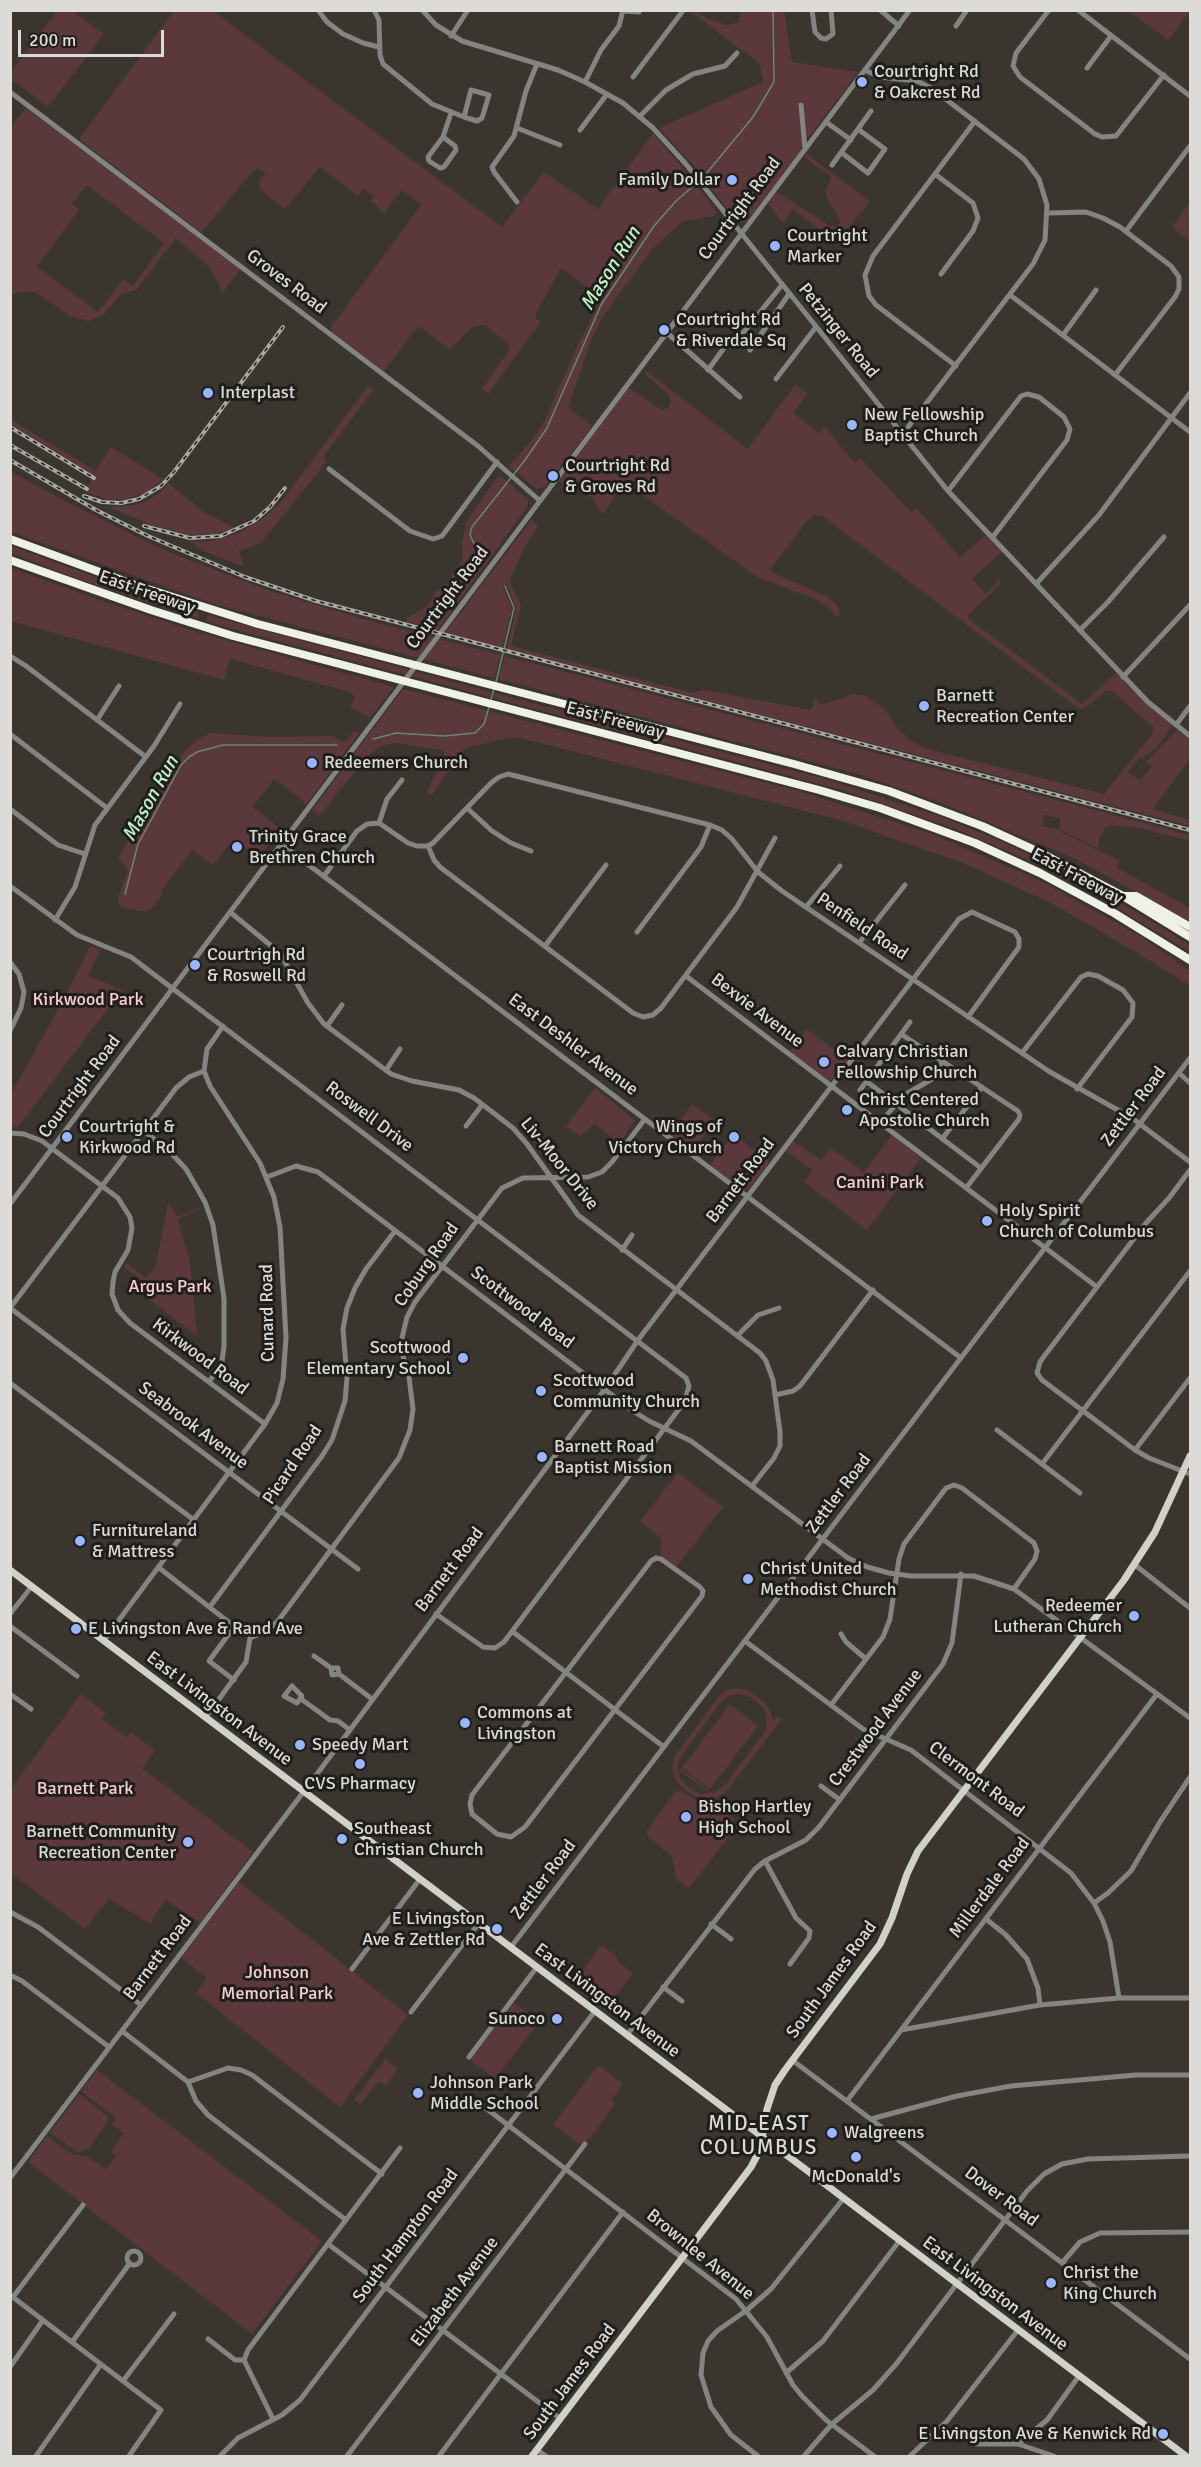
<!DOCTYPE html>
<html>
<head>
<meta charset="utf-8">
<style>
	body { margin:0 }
	#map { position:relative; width:1201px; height:2467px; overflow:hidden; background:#3a362f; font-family:Signika,sans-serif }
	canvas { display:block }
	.frame { position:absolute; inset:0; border:12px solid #dddbd7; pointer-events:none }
	.scale { position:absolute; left:18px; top:30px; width:146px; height:27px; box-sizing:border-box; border:3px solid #dddbd7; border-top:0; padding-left:8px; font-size:18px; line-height:21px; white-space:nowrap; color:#dddbd7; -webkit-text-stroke:4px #1f1e1b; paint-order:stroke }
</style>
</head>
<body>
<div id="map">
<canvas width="1201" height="2467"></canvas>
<div class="frame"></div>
<div class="scale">200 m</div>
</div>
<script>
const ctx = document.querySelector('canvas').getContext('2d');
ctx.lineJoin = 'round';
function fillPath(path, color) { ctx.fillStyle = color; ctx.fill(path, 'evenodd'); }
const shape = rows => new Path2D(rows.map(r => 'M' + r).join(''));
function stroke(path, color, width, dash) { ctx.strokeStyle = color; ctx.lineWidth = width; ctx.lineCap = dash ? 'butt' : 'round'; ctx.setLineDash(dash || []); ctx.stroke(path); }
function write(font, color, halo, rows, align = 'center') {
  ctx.font = font + ' Signika,sans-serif'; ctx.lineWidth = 6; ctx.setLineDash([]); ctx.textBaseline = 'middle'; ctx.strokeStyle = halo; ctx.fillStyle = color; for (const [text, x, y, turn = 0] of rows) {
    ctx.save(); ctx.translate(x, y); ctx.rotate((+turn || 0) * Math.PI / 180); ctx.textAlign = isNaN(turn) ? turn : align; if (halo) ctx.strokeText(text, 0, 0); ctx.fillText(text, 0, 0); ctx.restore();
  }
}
fillPath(shape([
	[57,11,73,11,104,34,48,107,11,79,11,72],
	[174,11,213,11,502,227,544,172,598,209,653,133,688,174,717,212,714,216,683,221,653,248,602,318,592,338,568,407,592,426,545,487,536,489,509,466,533,439,544,422,580,340,602,298,561,268,535,315,540,323,488,394,482,389,509,350,509,344,485,325,474,326,450,349,418,326,384,371,332,332,331,327,421,205,402,190,384,213,371,201,374,196,363,188,358,196,320,167,285,209,259,189,260,180,266,173,258,168,250,175,201,232,79,139],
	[690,11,697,11,708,19,726,25,738,23,741,11,784,11,792,62,858,72,809,137,806,136,802,101,799,102,803,140,800,152,746,222,741,223,736,221,696,168,659,128,763,82,760,64],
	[1129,11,1190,11,1168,40],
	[26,108,240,269,222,294,217,280,208,266,176,238,136,290,120,295,103,315,88,321,70,316,35,292,19,292,11,295,10,128],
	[87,185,164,243,133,286,123,279,98,312,37,267,79,210,72,204],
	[806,154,870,201,837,243,793,209,783,223,768,204,777,192,831,227,838,226,840,220,826,197,826,188,831,180,830,176,804,157],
	[1190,202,1190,241,1172,227],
	[646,371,748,449,795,385,808,394,793,413,819,433,825,427,855,463,860,458,911,512,916,508,960,557,986,535,1001,552,972,579,986,594,999,580,1002,583,968,615,969,619,1082,704,1116,673,1172,726,1160,744,1142,759,1140,757,1128,772,1140,781,1152,766,1146,762,1177,730,1190,739,1190,759,1154,807,1156,810,1190,820,1190,826,507,649,516,609,507,584,503,586,512,609,502,648,445,633,532,519,538,526,526,544,511,577,511,585,521,605,511,646,693,693,704,690,811,710,815,697,819,703,825,704,853,694,866,696,883,708,901,732,914,743,928,749,1104,794,1153,733,1153,727,1112,691,1106,690,1088,706,1080,709,1075,706,822,516,815,515,807,521,771,568,771,572,828,597,837,604,840,612,838,619,832,611,818,600,757,577,624,482,603,514,590,496,574,485,564,485,559,481,628,387,662,410,668,408,671,402,669,395,644,373],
	[368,386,373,390,323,457,327,461,261,543,239,551,244,567,203,551,190,541,207,542,226,537,241,532,265,517,280,503],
	[10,419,96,471,111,447,163,479,147,492,126,499,107,499,85,492,94,475,11,424],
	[10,471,63,500,159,548,264,589,370,621,501,655,494,678,214,604,11,532],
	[499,475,528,499,528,506,437,631,407,622,407,618,428,606,436,592,448,582,463,559,462,544,466,522],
	[168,483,204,512,236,529,216,534,190,535,148,524,109,507,130,506,148,501,161,492],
	[11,546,145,595,198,612,199,615,197,618,78,579,11,553],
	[11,568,100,600,200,633,394,687,370,717,350,708,355,698,350,692,230,659,224,680,11,621],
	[207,615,491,692,490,697,228,628,206,621],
	[505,656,1190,835,1190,841,1139,828,1112,825,1106,827,1099,838,1098,848,1060,830,1060,818,1044,815,1042,826,1056,829,1120,861,1117,868,1190,908,1190,922,1074,858,941,803,861,775,805,760,498,679],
	[403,689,802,792,932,834,1043,882,1142,937,1190,971,1190,986,1139,954,1051,903,963,863,840,820,521,738,513,737,468,747,463,750,433,793,429,795,427,792,444,755,444,751,397,743,381,746,370,754,319,816,312,810],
	[494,693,822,778,942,817,1003,842,1093,886,1190,945,1190,952,1080,886,1019,856,953,828,839,789,493,698],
	[354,731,359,733,306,805,298,796,274,779,253,807,279,828,279,832,251,868,248,865,255,855,234,839,213,865,192,850,161,891,163,894,150,910,144,912,121,907,118,903,119,895,128,870,118,858,185,751,191,745,209,733,269,737,332,736,344,742],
	[90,946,100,950,88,976,122,990,18,1127,11,1127,11,1094,66,995],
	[807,1029,848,1060,830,1082,789,1052],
	[595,1088,635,1120,620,1143,595,1124,580,1136,566,1126],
	[692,1104,715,1121,692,1152,669,1135],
	[733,1134,770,1162,748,1190,743,1190,710,1165],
	[892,1135,921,1158,867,1230,804,1182,812,1170,786,1151,793,1141,821,1160,831,1148,864,1172],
	[168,1203,178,1217,201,1207,201,1208,178,1219,190,1262,197,1336,147,1298,139,1287,143,1281,124,1267,127,1263,146,1278,156,1266],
	[678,1473,723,1507,676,1567,660,1555,661,1538,640,1521],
	[737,1688,749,1691,763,1701,770,1710,773,1721,778,1716,782,1719,725,1793,711,1800,699,1798,684,1789,675,1779,672,1769,674,1757,719,1696,728,1690],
	[737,1694,751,1697,764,1708,767,1719,766,1730,725,1785,717,1791,712,1793,680,1768,679,1770,710,1793,700,1794,688,1787,680,1778,678,1770,679,1759,720,1703,729,1696],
	[81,1694,106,1713,102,1719,127,1737,131,1732,155,1750,142,1768,253,1852,200,1923,166,1900,154,1916,151,1924,109,1899,85,1929,11,1873,11,1789],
	[730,1704,758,1726,710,1789,682,1768],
	[681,1791,698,1801,710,1803,734,1819,736,1827,689,1888,676,1879,672,1856,648,1837,647,1831,675,1792],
	[239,1882,408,2015,340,2107,196,1993,207,1978,181,1958],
	[603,1946,615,1955,619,1963,633,1973,610,2004,604,2005,573,1983,599,1948],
	[514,2003,540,2021,495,2079,470,2060],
	[385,2059,398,2069,385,2086,381,2082,377,2083,360,2105,354,2100],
	[598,2065,623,2084,611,2100,615,2104,591,2137,581,2145,553,2125],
	[97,2070,322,2241,252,2334,28,2162,47,2136,72,2154,88,2157,106,2169,116,2156,111,2152,124,2133,112,2125,116,2118,81,2091],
	[79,2094,106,2115,109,2120,89,2148,79,2153,50,2133]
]), '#5a383c');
stroke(shape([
	[701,180,753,117,774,82,773,10],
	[477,550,470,535,472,527,525,460,547,428,601,305,654,226,676,201,697,183],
	[496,682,514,608,505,586],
	[491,699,494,689],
	[373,739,396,733,444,736,475,733,484,724,489,707],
	[125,894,138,844,181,765,189,757,197,752,223,745,337,745]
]), '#6a8770', 1.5);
stroke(shape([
	[318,10,327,22,343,34,363,43,379,47],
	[374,10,379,20,380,55,383,64,432,104,464,117],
	[422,10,436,25,462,41,558,70,585,82,623,103,653,128,685,163,948,491,1148,702,1190,736],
	[812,10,815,32,821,38,826,39,833,34,831,10],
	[880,10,899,26],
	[1049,10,1016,53,1013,66,1020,77,1095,134,1102,137,1116,136,1164,75],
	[1078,10,1190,96],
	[623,11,639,12],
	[956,26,967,10],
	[451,36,468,10],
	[1087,68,1111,36],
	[865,70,880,77,917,81,931,88,1024,159,1039,179,1047,205,1045,240,1033,264,902,435],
	[633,77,682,12],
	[585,82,601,50,619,26,623,10],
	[471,90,489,95,482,118,477,121,464,117,471,90],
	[10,92,478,446,539,500],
	[911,97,914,81],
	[801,105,805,148],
	[640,116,666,90,693,74,725,66,737,53],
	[826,122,851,140],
	[517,128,560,145],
	[580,130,607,94],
	[443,137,455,146,456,150,444,167,440,168,429,161,428,157,443,137],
	[443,137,451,113],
	[842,153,868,173,885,149,859,130],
	[832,165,871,111],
	[935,174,973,203,978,218,973,231,941,274],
	[517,202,494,172,492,167,514,136,526,91,537,64],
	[1048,213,1086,212,1103,218,1120,227,1171,266,1179,277,1179,289,1175,297,1115,375],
	[1126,231,1190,146],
	[1010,295,1190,432],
	[666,332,740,397],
	[1063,335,1096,290],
	[750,350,789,294],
	[956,366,876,305,869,296,865,275,873,256,975,121],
	[708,370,726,345,738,339,782,285],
	[776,379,816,327],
	[329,469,410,531,433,539,442,536,448,528,497,462],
	[948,491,1021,396,1027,394,1039,397,1064,417,1070,429,1067,440,992,538],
	[1036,584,1099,515,1190,393],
	[1080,630,1108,602,1164,537],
	[10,656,26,666,146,757],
	[1123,677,1190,605],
	[97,720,119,686],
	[1176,725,1190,706],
	[10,734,107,808],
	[467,808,492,831,511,843,531,851],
	[10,809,58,845,85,854],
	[379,823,387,799,402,780],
	[281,844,961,1358],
	[428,846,434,860,440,867,633,1013,643,1017,653,1015,661,1008,737,907,775,838],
	[324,876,357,831,367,824,379,823,408,843,417,846,428,846,433,843,491,783,499,777,508,774,710,825,722,830,732,839,758,872,782,891,1050,1072,1132,1118,1190,1162],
	[10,886,77,935,131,957,686,1378,689,1386,685,1401,504,1642,495,1648,483,1647,436,1614],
	[806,907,840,866],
	[230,912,280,953,308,1003,324,1024,391,1074,412,1081,459,1090,474,1098,513,1128,527,1144,578,1215,760,1353,766,1361,773,1380,780,1432,780,1446,774,1458,752,1486],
	[55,920,75,887,95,825,154,746,180,704],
	[637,932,701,847,710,825],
	[859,943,905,885],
	[545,946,606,865],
	[10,962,19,974,24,992,21,1008,10,1031],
	[686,976,1097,1287],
	[327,1026,342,1005],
	[901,1034,1018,1111,1020,1115,1019,1119,966,1188],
	[1022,1053,1081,977,1088,974,1098,976,1123,990,1133,1003,1132,1017,1077,1089],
	[386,1070,400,1049],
	[1179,1073,1190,1083],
	[866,1081,981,1168],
	[860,1090,910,1022],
	[880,1123,903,1096,932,1079,942,1062],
	[466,1126,482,1105],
	[144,1131,169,1151,186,1169,205,1202,213,1225,224,1298,224,1346,222,1362,209,1382],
	[10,1133,24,1134,42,1141,118,1198,130,1217,132,1228,128,1250,115,1272,113,1282,112,1294,118,1310,130,1323,265,1424],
	[942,1139,982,1087],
	[1190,1170,1169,1198,1146,1223,1045,1355,1040,1362,1037,1373,1042,1380,1135,1450,1149,1458,1190,1474],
	[267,1177,296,1166,318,1172,633,1411,649,1421,691,1441,848,1558,867,1567,889,1573,911,1576,974,1576,1014,1589,1190,1718],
	[10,1204,910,10],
	[622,1250,632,1235],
	[10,1308,358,1569],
	[10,1308,176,1088,189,1077,204,1071],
	[738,1335,758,1315,779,1308],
	[10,1383,194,1520],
	[775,1395,793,1391,800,1386,873,1290],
	[997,1430,1080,1493],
	[1135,1450,1190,1378],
	[1042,1464,1190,1271],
	[656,1558,661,1559,700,1587,703,1591,702,1596,525,1827,511,1837,497,1834,472,1814,470,1804,472,1795,651,1561,656,1558],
	[1135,1565,1190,1608],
	[158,1567,231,1624,231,1631,209,1661,234,1680],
	[212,1604,322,1456,332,1440,345,1401,347,1378,343,1329,347,1308,355,1288,366,1269,395,1231],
	[10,1614,32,1586],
	[10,1626,77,1676],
	[513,1632,664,1747],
	[841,1634,846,1642,866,1659],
	[104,1640,265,1424,277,1403,283,1379,286,1338,280,1227,274,1197,260,1163,210,1086,204,1071,207,1049,223,1026],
	[745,1641,863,1729,911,1750,1071,1873,1094,1903,1103,1921,1110,1942,1119,1998],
	[314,1656,331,1668],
	[339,1674,332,1675,331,1668,338,1668,339,1674,372,1699],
	[292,1686,302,1696,297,1703,284,1696,292,1686],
	[10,1694,31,1709],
	[301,1699,330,1720,338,1721,350,1730],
	[831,1705,883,1637,890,1619,899,1559,904,1544,946,1488,954,1485,962,1488,1034,1543,1037,1551,1035,1559,1014,1589],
	[206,1717,246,1662,250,1638,265,1632,278,1621,399,1458,410,1430,413,1409,409,1377,401,1349,402,1338,407,1317,415,1302,502,1188,523,1178,588,1177,602,1172,612,1162,645,1119],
	[821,1786,840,1800],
	[765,1861,796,1918,810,1931,809,1938,790,1964],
	[1094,1903,1108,1893,1131,1871,1160,1822,1190,1777],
	[10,1912,38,1927,141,2005],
	[986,1919,1006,1935,1027,1959,1038,1988,1040,2005],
	[711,1924,731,1939],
	[511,1947,1190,1058],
	[352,1969,420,1879],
	[10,1975,22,1981,109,2047],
	[663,1987,682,2001],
	[411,2012,479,1923],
	[901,2030,1040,2005,1119,1998,1190,1998],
	[122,2031,188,2082],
	[627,2035,755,1869,765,1861,806,1840,819,1827,943,1664,952,1643,961,1574],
	[469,2057,537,1967],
	[792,2060,1190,2359],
	[188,2082,228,2068,241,2070,252,2075,382,2174],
	[188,2082,196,2101,208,2115,346,2220],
	[847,2101,1157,1694],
	[479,2103,736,2299,767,2337,793,2385,802,2396,826,2420,874,2456],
	[871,2119,957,2096,1011,2086,1136,2075,1190,2075],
	[10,2178,308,1786,605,1389,638,1340,959,919,972,912,1015,932,1019,939,1019,947,968,1017],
	[328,2244,561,2419],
	'127 2258a7 7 0 1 1 14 0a7 7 0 1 1-14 0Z',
	[1062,2263,1080,2242,1100,2233,1190,2232],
	[10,2295,161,2410,129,2456],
	[13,2297,83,2205],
	[208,2339,235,2360,244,2360],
	[72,2342,130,2263],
	[244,2360,248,2350,400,2148],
	[244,2360,273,2419],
	[10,2367,43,2320],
	[786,2373,823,2341,900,2240],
	[123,2381,174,2314],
	[941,2427,976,2444,1018,2444,1054,2456],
	[1018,2444,1047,2420,1079,2376],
	[537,2450,546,2456],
	[36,2456,101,2364],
	[220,2456,238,2438,282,2415,300,2400,595,2011],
	[347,2456,585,2144],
	[439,2456,623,2212],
	[758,2456,731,2435,711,2407,701,2375,703,2353,708,2341,717,2331,747,2310,771,2289,844,2198],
	[804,2456,832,2424,873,2390,897,2363,1027,2191,1044,2174,1062,2164,1088,2159,1190,2156],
	[910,2456,947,2421,1018,2330]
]), '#848481', 5);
stroke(shape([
	[10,1570,1186,2456],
	[532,2456,751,2167,760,2150,767,2109,775,2085,785,2070,880,1944,892,1918,907,1874,918,1851,1124,1580,1155,1532,1190,1456]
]), '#d0d2ca', 7);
stroke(shape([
	[10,539,135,585,258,624,794,764,889,791,982,826,1043,854,1123,896,1190,937],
	[10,560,151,610,233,636,819,790,880,808,975,843,1040,873,1114,913,1190,960],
	[1125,896,1136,896,1190,927]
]), '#eff1e7', 8);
const rail = shape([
	[10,427,94,478],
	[10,445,87,489],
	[10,460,96,510,148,536,245,577,316,601,1190,830],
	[84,496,102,502,121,503,139,499,161,486,174,472,283,327],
	[144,526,190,538,221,536,254,521,270,507,285,488]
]);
stroke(rail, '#aaa8a3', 4);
stroke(rail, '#1f1e1b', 1.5, [4.5]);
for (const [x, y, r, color] of [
	[862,82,6,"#98b5fd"],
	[732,180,6,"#98b5fd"],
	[775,246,6,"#98b5fd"],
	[664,330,6,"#98b5fd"],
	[208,393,6,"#98b5fd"],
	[852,425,6,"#98b5fd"],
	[553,476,6,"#98b5fd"],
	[924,706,6,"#98b5fd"],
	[312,763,6,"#98b5fd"],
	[237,847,6,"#98b5fd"],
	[195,965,6,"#98b5fd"],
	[824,1062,6,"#98b5fd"],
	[847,1110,6,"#98b5fd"],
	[67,1137,6,"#98b5fd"],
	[734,1137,6,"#98b5fd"],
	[987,1221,6,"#98b5fd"],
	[463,1358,6,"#98b5fd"],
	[541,1391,6,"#98b5fd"],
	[542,1457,6,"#98b5fd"],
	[80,1541,6,"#98b5fd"],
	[748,1579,6,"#98b5fd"],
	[1134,1616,6,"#98b5fd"],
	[76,1629,6,"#98b5fd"],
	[465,1723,6,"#98b5fd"],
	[300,1745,6,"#98b5fd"],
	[360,1764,6,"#98b5fd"],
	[686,1817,6,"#98b5fd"],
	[342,1839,6,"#98b5fd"],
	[188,1842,6,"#98b5fd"],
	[497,1929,6,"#98b5fd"],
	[557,2019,6,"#98b5fd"],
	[418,2093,6,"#98b5fd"],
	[832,2133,6,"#98b5fd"],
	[856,2157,6,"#98b5fd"],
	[1051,2283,6,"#98b5fd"],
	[1163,2434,6,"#98b5fd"]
]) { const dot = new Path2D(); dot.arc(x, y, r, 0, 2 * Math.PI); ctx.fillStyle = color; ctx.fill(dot); stroke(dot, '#1f1e1b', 2); }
write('18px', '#dddbd7', '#1f1e1b', [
	["Courtright Rd",874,72],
	["& Oakcrest Rd",874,93],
	["Family Dollar",720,180,"right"],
	["Courtright",787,236],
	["Marker",787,257],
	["Courtright Rd",676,320],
	["& Riverdale Sq",676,341],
	["Interplast",220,393],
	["New Fellowship",864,415],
	["Baptist Church",864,436],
	["Courtright Rd",565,466],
	["& Groves Rd",565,487],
	["Barnett",936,696],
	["Recreation Center",936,717],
	["Redeemers Church",324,763],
	["Trinity Grace",249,837],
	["Brethren Church",249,858],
	["Courtrigh Rd",207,955],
	["& Roswell Rd",207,976],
	["Calvary Christian",836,1052],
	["Fellowship Church",836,1073],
	["Christ Centered",859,1100],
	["Apostolic Church",859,1121],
	["Courtright &",79,1127],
	["Kirkwood Rd",79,1148],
	["Wings of",722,1127,"right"],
	["Victory Church",722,1148,"right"],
	["Holy Spirit",999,1211],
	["Church of Columbus",999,1232],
	["Scottwood",451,1348,"right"],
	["Elementary School",451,1369,"right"],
	["Scottwood",553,1381],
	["Community Church",553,1402],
	["Barnett Road",554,1447],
	["Baptist Mission",554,1468],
	["Furnitureland",92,1531],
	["& Mattress",92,1552],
	["Christ United",760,1569],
	["Methodist Church",760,1590],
	["Redeemer",1122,1606,"right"],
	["Lutheran Church",1122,1627,"right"],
	["E Livingston Ave & Rand Ave",88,1629],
	["Commons at",477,1713],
	["Livingston",477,1734],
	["Speedy Mart",312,1745],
	["CVS Pharmacy",360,1784,"center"],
	["Bishop Hartley",698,1807],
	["High School",698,1828],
	["Southeast",354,1829],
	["Christian Church",354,1850],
	["Barnett Community",176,1832,"right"],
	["Recreation Center",176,1853,"right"],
	["E Livingston",485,1919,"right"],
	["Ave & Zettler Rd",485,1940,"right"],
	["Sunoco",545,2019,"right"],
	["Johnson Park",430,2083],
	["Middle School",430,2104],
	["Walgreens",844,2133],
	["McDonald's",856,2177,"center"],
	["Christ the",1063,2273],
	["King Church",1063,2294],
	["E Livingston Ave & Kenwick Rd",1151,2434,"right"]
], 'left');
write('18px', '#dddbd7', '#1f1e1b', [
	["Courtright Road",740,209,-53],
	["Groves Road",286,282,37],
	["Petzinger Road",838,331,51],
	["East Freeway",147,593,19],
	["Courtright Road",448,598,-53],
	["East Freeway",615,721,15],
	["East Freeway",1077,877,28],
	["Penfield Road",862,927,34],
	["Bexvie Avenue",757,1011,37],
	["East Deshler Avenue",573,1045,37],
	["Courtright Road",80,1087,-53],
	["Zettler Road",1134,1107,-53],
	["Roswell Drive",369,1117,37],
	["Liv-Moor Drive",559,1164,51],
	["Barnett Road",741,1181,-53],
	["Coburg Road",427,1265,-55],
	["Scottwood Road",522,1308,37],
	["Cunard Road",268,1313,-91],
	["Kirkwood Road",200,1357,37],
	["Seabrook Avenue",193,1426,37],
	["Picard Road",293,1465,-56],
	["Zettler Road",839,1494,-53],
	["Barnett Road",450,1570,-53],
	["East Livingston Avenue",219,1709,37],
	["Crestwood Avenue",876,1728,-53],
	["Clermont Road",976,1780,37],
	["Zettler Road",544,1880,-53],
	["Millerdale Road",990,1888,-53],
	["Barnett Road",158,1958,-53],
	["South James Road",832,1980,-54],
	["East Livingston Avenue",607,2001,37],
	["Dover Road",1001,2197,37],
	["South Hampton Road",406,2236,-53],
	["Brownlee Avenue",700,2255,39],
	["Elizabeth Avenue",455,2292,-53],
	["East Livingston Avenue",995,2294,37],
	["South James Road",570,2382,-53]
]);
write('18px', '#f9cfd3', '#1f1e1b', [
	["Kirkwood Park",88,1000],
	["Canini Park",880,1183],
	["Argus Park",170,1287],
	["Barnett Park",85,1789],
	["Johnson",277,1973],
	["Memorial Park",277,1994]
]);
write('italic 20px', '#bef3c8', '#1f1e1b', [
	["Mason Run",611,269,-58],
	["Mason Run",151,799,-61]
]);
ctx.letterSpacing = '1.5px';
write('21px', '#dddbd7', '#1f1e1b', [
	["MID-EAST",759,2124],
	["COLUMBUS",759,2148]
]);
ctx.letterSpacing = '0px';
</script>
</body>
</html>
